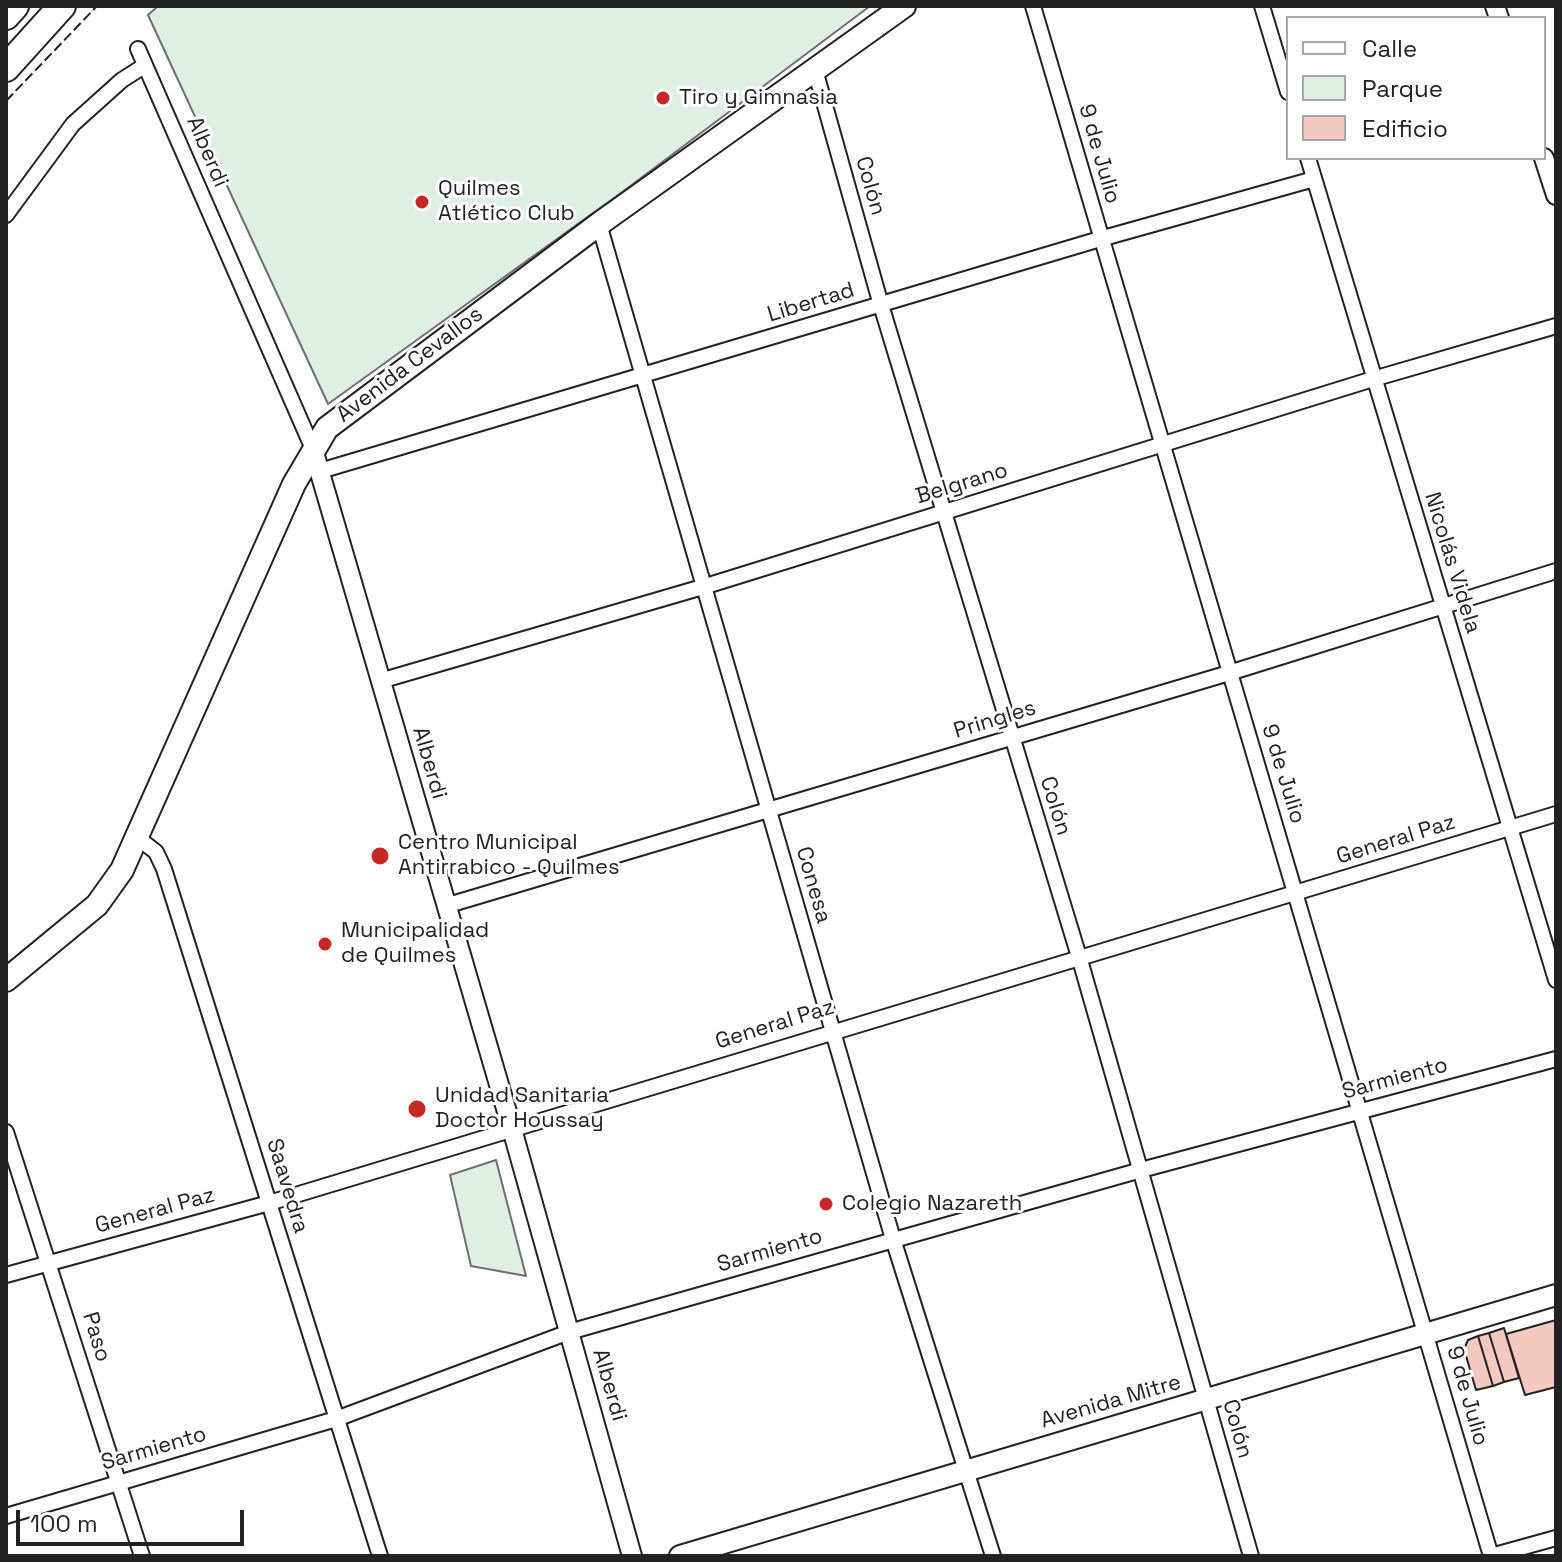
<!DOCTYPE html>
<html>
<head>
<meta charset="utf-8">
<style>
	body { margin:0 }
	#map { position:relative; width:1562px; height:1562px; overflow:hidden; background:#fff; font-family:"Space Grotesk",sans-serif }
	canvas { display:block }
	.frame { position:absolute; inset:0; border:8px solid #222; pointer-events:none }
	.legend { position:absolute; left:1286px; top:16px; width:260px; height:144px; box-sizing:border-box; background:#fff; border:2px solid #a7a7a7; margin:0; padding:10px 14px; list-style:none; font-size:24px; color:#222 }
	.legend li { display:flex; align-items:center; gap:16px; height:40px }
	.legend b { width:40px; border:2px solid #a7a7a7 }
	.scale { position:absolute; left:16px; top:1510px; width:228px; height:36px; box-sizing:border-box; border:4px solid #222; border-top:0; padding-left:10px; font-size:24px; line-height:28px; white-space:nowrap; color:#222; -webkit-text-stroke:6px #fff; paint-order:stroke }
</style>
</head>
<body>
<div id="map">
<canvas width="1562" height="1562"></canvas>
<div class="frame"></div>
<ul class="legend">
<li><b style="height:10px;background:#fff"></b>Calle</li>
<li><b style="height:22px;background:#e0efe3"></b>Parque</li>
<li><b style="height:22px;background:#f3c9c0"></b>Edificio</li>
</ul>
<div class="scale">100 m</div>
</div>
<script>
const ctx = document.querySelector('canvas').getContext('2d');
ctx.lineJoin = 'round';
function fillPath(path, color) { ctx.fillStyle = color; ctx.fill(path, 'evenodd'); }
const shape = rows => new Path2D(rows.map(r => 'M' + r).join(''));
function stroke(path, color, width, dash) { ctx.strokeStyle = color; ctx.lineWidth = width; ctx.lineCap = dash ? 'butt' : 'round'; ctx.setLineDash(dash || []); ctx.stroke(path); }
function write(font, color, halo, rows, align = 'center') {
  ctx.font = font + ' "Space Grotesk",sans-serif'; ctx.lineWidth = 6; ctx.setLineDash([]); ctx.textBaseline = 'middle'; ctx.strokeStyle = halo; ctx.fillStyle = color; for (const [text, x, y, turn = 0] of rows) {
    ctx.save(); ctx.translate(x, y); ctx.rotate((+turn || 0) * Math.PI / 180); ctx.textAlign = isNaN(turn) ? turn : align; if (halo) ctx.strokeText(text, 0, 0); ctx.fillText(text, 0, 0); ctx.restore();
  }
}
const green = shape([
	[158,6,870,6,625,190,328,404,148,15,158,6],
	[496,1160,526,1276,471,1266,450,1175,496,1160]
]);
fillPath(green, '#e0efe3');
stroke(green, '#6f6f6f', 2);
const building = shape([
	[1556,1320,1556,1387,1525,1395,1506,1334,1556,1320],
	[1504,1328,1519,1378,1504,1382,1489,1333,1504,1328],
	[1489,1333,1504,1382,1493,1386,1478,1336,1489,1333],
	[1478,1336,1493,1386,1476,1390,1464,1349,1468,1340,1478,1336]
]);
fillPath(building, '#f3c9c0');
stroke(building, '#222', 2);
const minor = shape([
	[1033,6,1491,1556],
	[1262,6,1288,92],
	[138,49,313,449],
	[815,70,881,305,1080,960,1251,1556],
	[1308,158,1556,980],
	[6,215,73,124,122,80,144,66],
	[599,224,893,1239,993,1556],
	[320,471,1100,239,1314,179],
	[380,681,706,586,1373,379,1556,326],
	[138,838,156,852,164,869,380,1556],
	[445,906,1229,673,1556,571],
	[6,1132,142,1556],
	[6,1275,269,1203,1556,814],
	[6,1516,336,1419,569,1332,1141,1170,1556,1059],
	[1491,1556,1556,1538]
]);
const tertiary = shape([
	[1495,6,1499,18],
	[1544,158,1556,195],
	[313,449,512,1129,632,1556]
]);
const secondary = shape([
	[680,1556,1556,1295]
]);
const primary = shape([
	[6,980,97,905,122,870,294,484,327,428,599,224,904,6]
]);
const motorway = shape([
	[6,16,15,6],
	[6,68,62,6]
]);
stroke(minor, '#222', 18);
stroke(tertiary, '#222', 22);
stroke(secondary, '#222', 24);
stroke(primary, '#222', 26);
stroke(motorway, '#222', 30);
stroke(minor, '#fff', 14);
stroke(tertiary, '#fff', 18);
stroke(secondary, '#fff', 20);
stroke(primary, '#fff', 22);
stroke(motorway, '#fff', 26);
stroke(shape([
	[6,101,97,6]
]), '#222', 2, [10, 4]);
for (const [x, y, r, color] of [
	[663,98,8,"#c62828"],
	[422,202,8,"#c62828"],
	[380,856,10,"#c62828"],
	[325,944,8,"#c62828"],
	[417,1109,10,"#c62828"],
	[826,1204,8,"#c62828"]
]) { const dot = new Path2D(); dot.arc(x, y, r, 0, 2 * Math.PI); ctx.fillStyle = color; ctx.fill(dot); stroke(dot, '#fff', 3); }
write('22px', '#222', '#fff', [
	["Tiro y Gimnasia",679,98],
	["Quilmes",438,189],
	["Atlético Club",438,214],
	["Centro Municipal",398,843],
	["Antirrabico - Quilmes",398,868],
	["Municipalidad",341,931],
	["de Quilmes",341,956],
	["Unidad Sanitaria",435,1096],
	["Doctor Houssay",435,1121],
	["Colegio Nazareth",842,1204]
], 'left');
write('22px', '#222', '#fff', [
	["Alberdi",207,152,67],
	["9 de Julio",1099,154,74],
	["Colón",870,186,74],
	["Libertad",811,303,-17],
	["Avenida Cevallos",410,365,-37],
	["Belgrano",962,484,-17],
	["Nicolás Videla",1452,563,73],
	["Pringles",995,720,-17],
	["Alberdi",429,763,74],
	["9 de Julio",1283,774,73],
	["Colón",1055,806,73],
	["General Paz",1396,840,-17],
	["Conesa",813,885,74],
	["General Paz",775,1025,-17],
	["Sarmiento",1395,1079,-15],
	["Saavedra",287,1186,73],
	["General Paz",155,1211,-15],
	["Sarmiento",770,1251,-16],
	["Paso",96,1337,73],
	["Alberdi",609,1385,74],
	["9 de Julio",1467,1396,74],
	["Avenida Mitre",1111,1402,-16],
	["Colón",1237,1429,74],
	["Sarmiento",154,1449,-16]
]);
</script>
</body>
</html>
